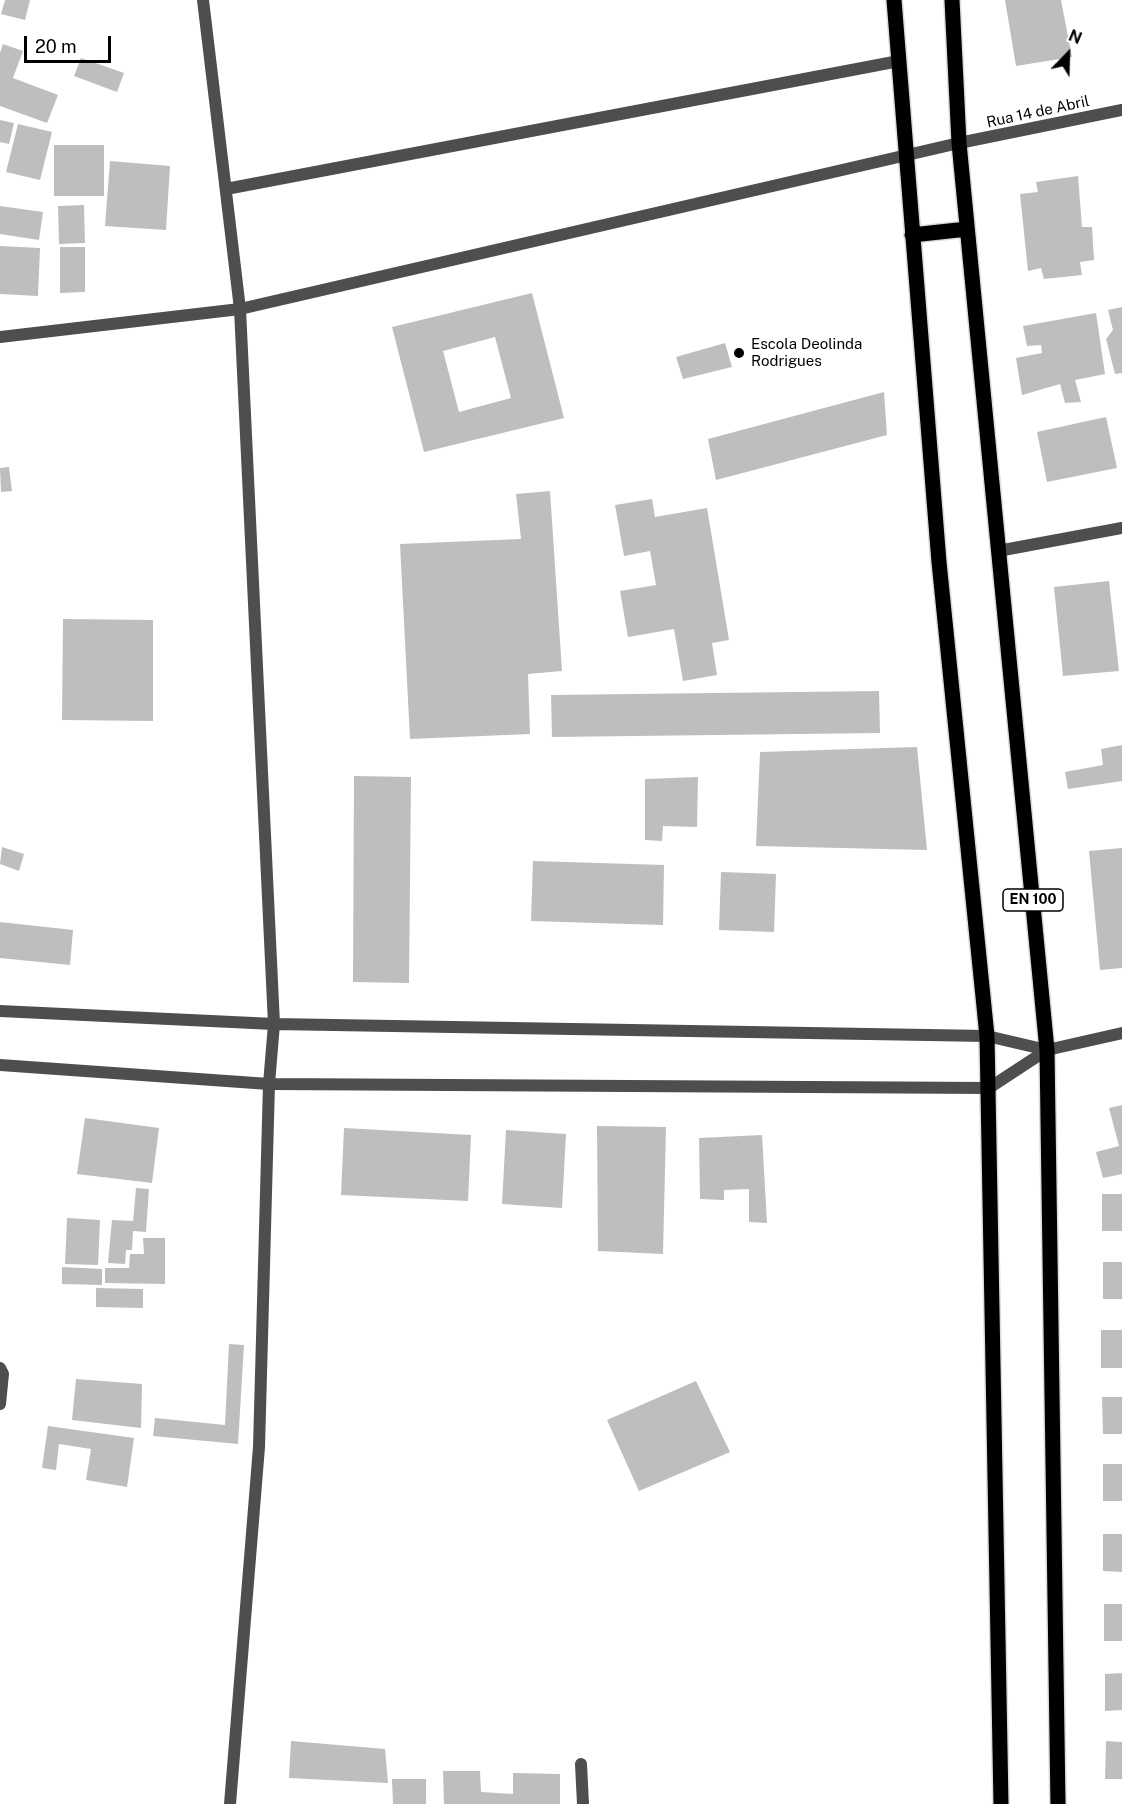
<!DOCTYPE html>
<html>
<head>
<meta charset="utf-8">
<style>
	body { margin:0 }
	#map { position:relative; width:1122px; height:1804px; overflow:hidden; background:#fff; font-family:"Public Sans",sans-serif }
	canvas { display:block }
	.north { position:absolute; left:1038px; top:24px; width:60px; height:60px; -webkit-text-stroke:4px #fff; paint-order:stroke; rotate:23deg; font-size:16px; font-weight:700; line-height:24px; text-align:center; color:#000 }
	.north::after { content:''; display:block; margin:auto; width:21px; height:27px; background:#000; clip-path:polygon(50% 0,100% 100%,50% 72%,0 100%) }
	.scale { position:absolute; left:24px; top:36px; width:87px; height:27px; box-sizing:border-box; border:3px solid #000; border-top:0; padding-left:8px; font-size:18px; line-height:21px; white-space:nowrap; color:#000; -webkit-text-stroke:4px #fff; paint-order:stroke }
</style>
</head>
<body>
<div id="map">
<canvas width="1122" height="1804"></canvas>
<div class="north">N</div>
<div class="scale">20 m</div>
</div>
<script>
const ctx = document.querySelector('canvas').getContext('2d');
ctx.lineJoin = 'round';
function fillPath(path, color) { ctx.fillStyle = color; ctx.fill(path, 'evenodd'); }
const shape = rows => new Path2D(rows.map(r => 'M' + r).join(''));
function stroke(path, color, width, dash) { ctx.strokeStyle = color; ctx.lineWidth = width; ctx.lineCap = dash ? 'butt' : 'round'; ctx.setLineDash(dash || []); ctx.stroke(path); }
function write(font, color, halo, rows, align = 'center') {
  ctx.font = font + ' "Public Sans",sans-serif'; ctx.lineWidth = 4.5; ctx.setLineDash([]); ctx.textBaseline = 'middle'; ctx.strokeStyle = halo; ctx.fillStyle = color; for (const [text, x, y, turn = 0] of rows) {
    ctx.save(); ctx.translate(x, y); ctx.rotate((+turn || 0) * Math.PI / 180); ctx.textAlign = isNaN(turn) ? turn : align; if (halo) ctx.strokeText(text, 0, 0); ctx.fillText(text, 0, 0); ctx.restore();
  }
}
fillPath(shape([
	[5,0,30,0,25,20,1,14],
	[1005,0,1061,0,1072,57,1016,66],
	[3,44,23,51,13,78,58,95,47,123,0,106,0,53],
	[81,58,124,73,117,92,74,76],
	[0,120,14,123,9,144,0,142],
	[18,124,52,132,40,180,6,172],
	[54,145,104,145,104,196,54,196],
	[110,161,170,166,166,230,105,226],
	[1078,176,1082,227,1092,227,1094,260,1080,262,1082,275,1044,279,1041,268,1028,271,1020,194,1038,192,1036,182],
	[84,205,85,243,59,244,58,206],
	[0,206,43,212,39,240,0,234],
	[0,246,40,248,38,296,0,294],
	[60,247,85,247,85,292,60,293],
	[532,293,564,418,424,452,392,327],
	[495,337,511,398,459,412,443,351],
	[1122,307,1122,373,1115,374,1106,339,1113,330,1108,310],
	[1096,313,1105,374,1075,380,1081,402,1065,403,1060,384,1022,395,1016,358,1042,353,1041,345,1027,346,1023,326],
	[725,343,732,367,683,379,676,357],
	[884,392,887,435,716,480,708,439],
	[1106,417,1117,468,1047,482,1037,432],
	[9,467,12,491,1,492,0,468],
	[550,491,562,671,528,674,530,734,410,739,400,544,521,539,516,494],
	[652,499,655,517,707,508,729,640,712,643,717,675,683,681,674,629,628,637,620,591,656,585,650,551,624,556,615,505],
	[1109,581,1119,671,1063,676,1054,587],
	[63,619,153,620,153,721,62,720],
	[879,691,880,733,552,737,551,695],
	[1122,745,1122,781,1068,789,1065,772,1103,765,1101,749],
	[917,747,927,850,756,846,760,752],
	[354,776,411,777,409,983,353,982],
	[698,777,697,827,663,826,662,841,645,840,645,779],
	[2,847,24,854,19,871,0,864],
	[1122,848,1122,968,1100,970,1089,851],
	[533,861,664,865,663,925,531,921],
	[721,872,776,874,774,932,719,930],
	[0,922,73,930,70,965,0,958],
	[1122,1105,1122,1174,1103,1178,1096,1152,1119,1146,1109,1108],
	[85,1118,159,1128,152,1183,77,1174],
	[597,1126,666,1127,663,1254,598,1251],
	[344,1128,471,1135,468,1201,341,1195],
	[506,1130,566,1134,562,1208,502,1204],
	[762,1135,767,1223,749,1222,749,1189,724,1190,724,1200,700,1199,699,1138],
	[136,1188,149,1189,146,1232,133,1231,132,1250,126,1250,125,1264,108,1263,112,1220,133,1221],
	[1102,1194,1122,1194,1122,1231,1102,1231],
	[67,1218,100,1220,98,1265,65,1264],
	[143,1238,165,1238,165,1284,105,1283,105,1268,129,1268,130,1254,144,1254],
	[1103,1262,1122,1262,1122,1299,1103,1299],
	[62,1267,102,1269,102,1285,62,1284],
	[96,1288,143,1289,143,1308,96,1307],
	[1101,1330,1122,1330,1122,1368,1101,1368],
	[229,1344,244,1345,238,1444,153,1436,155,1418,225,1425],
	[76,1379,142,1384,141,1428,72,1420],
	[696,1381,730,1452,639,1491,607,1420],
	[1102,1397,1122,1397,1122,1434,1103,1434],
	[48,1426,134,1438,127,1487,86,1480,91,1449,59,1444,56,1470,42,1468],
	[1103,1464,1122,1464,1122,1501,1103,1501],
	[1103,1534,1122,1534,1122,1572,1103,1571],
	[1104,1604,1122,1604,1122,1641,1104,1641],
	[1122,1673,1122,1710,1105,1711,1105,1674],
	[291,1741,385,1749,388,1783,289,1778],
	[1106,1741,1122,1742,1122,1779,1105,1779],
	[443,1771,480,1771,481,1792,513,1794,513,1773,560,1774,560,1804,444,1804],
	[392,1779,426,1779,426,1804,393,1804]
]), '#bebebe');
const primary = shape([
	[894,0,939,562,987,1036,1001,1804],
	[952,0,959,143,1047,1050,1058,1804],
	[912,235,967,229]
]);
stroke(primary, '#dbdbdb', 18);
stroke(shape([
	[0,1368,3,1374,0,1404],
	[581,1764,583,1804],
	[230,1804,259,1447,269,1084]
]), '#4e4e4e', 12);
stroke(shape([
	[203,0,240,309,274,1024,269,1084],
	[226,189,899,61],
	[0,337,240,309,959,143,1122,110],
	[998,551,1122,528],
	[0,1011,274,1024,987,1036,1047,1050],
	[0,1065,269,1084,989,1088,1047,1050,1122,1033]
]), '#4e4e4e', 12);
stroke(primary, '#000', 15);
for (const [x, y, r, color] of [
	[739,353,6,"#000"]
]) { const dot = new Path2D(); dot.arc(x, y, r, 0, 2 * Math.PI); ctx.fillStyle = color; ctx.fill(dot); stroke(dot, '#fff', 2); }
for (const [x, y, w] of [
	[1033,900,60]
]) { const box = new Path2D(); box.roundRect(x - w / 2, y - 11, w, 22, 4.5); ctx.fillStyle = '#fff'; ctx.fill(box); stroke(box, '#000', 1.5); }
write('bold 14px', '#000', null, [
	["EN 100",1033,900]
]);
write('15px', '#000', '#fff', [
	["Rua 14 de Abril",1038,112,-12]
]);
write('15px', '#000', '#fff', [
	["Escola Deolinda",751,344],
	["Rodrigues",751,361]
], 'left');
</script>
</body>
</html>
